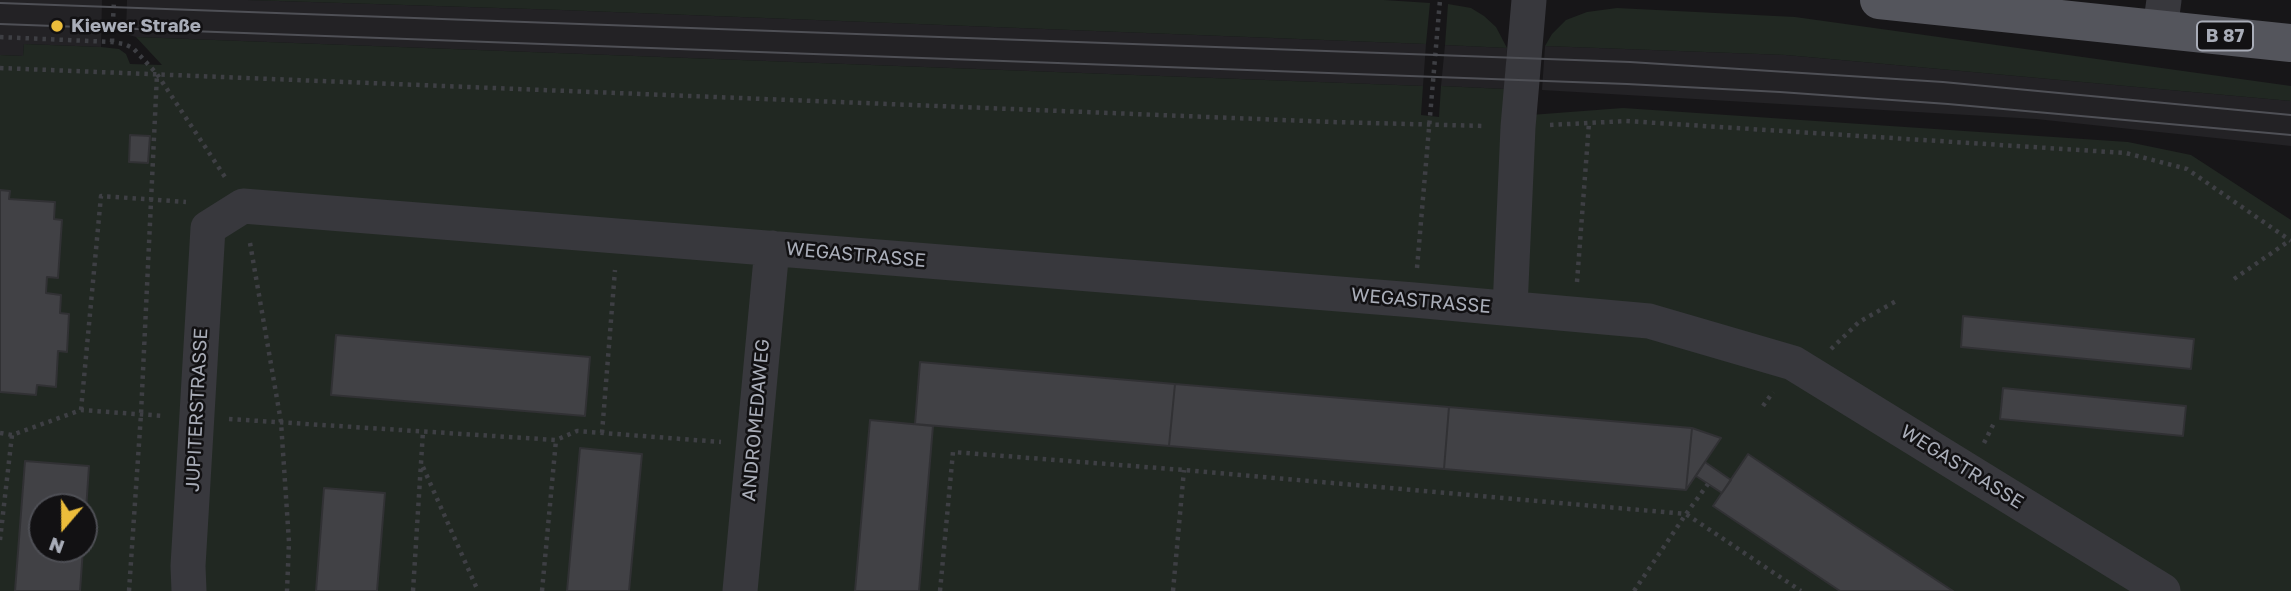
<!DOCTYPE html>
<html>
<head>
<meta charset="utf-8">
<style>
	body { margin:0 }
	#map { position:relative; width:2291px; height:591px; overflow:hidden; background:#171618; font-family:"Golos Text",sans-serif }
	canvas { display:block }
	.north { position:absolute; left:28px; top:493px; width:70px; height:70px; box-sizing:border-box; background:#121113; border:2px solid #4e4f55; border-radius:50%; rotate:200deg; font-size:19px; font-weight:700; line-height:28px; text-align:center; color:#a9adb8 }
	.north::after { content:''; display:block; margin:auto; width:24px; height:32px; background:#ecbd3b; clip-path:polygon(50% 0,100% 100%,50% 72%,0 100%) }
</style>
</head>
<body>
<div id="map">
<canvas width="2291" height="591"></canvas>
<div class="north">N</div>
</div>
<script>
const ctx = document.querySelector('canvas').getContext('2d');
ctx.lineJoin = 'round';
function fillPath(path, color) { ctx.fillStyle = color; ctx.fill(path, 'evenodd'); }
const shape = rows => new Path2D(rows.map(r => 'M' + r).join(''));
function stroke(path, color, width, dash) { ctx.strokeStyle = color; ctx.lineWidth = width; ctx.lineCap = dash ? 'butt' : 'round'; ctx.setLineDash(dash || []); ctx.stroke(path); }
function write(font, color, halo, rows, align = 'center') {
  ctx.font = font + ' "Golos Text",sans-serif'; ctx.lineWidth = 5; ctx.setLineDash([]); ctx.textBaseline = 'middle'; ctx.strokeStyle = halo; ctx.fillStyle = color; for (const [text, x, y, turn = 0] of rows) {
    ctx.save(); ctx.translate(x, y); ctx.rotate((+turn || 0) * Math.PI / 180); ctx.textAlign = isNaN(turn) ? turn : align; if (halo) ctx.strokeText(text, 0, 0); ctx.fillText(text, 0, 0); ctx.restore();
  }
}
fillPath(shape([
	[0,0,102,0,101,47,24,44,23,56,0,55],
	[127,0,248,0,562,10,1426,44,1423,86,136,37,126,34],
	[1445,45,1507,48,1505,89,1441,86],
	[1545,46,1786,55,2291,101,2291,146,2036,119,1542,90]
]), '#232225');
fillPath(shape([
	[248,0,1384,0,1430,3,1426,44,562,10],
	[1448,4,1471,8,1484,16,1496,27,1507,48,1445,45],
	[1617,8,1795,17,2291,86,2291,101,1786,55,1545,46,1552,34,1566,20,1587,12],
	[136,37,1423,86,1421,115,1439,117,1441,86,1505,89,1504,117,1623,108,2128,142,2191,155,2291,220,2291,591,0,591,0,55,23,56,24,44,101,47,119,49,126,54,130,64,162,65],
	[42,507,84,507,84,549,42,549]
]), '#212822');
const building = shape([
	[130,135,150,136,148,163,129,162,130,135],
	[0,190,10,191,9,199,55,202,54,219,62,220,58,278,47,277,46,293,61,295,60,313,69,314,67,352,58,351,56,387,37,385,36,395,0,392,0,190],
	[1963,316,2194,339,2191,369,1961,347,1963,316],
	[336,335,590,357,585,416,331,395,336,335],
	[920,362,1175,384,1169,446,915,424,920,362],
	[1175,384,1449,407,1444,469,1169,446,1175,384],
	[2003,388,2186,406,2183,436,2000,419,2003,388],
	[1449,407,1692,428,1686,490,1444,469,1449,407],
	[870,420,933,426,919,591,855,591,870,420],
	[1692,428,1721,438,1686,490,1692,428],
	[580,448,642,454,629,591,567,591,580,448],
	[1748,454,1853,525,1953,591,1840,591,1713,506,1748,454],
	[25,461,89,466,84,540,84,507,42,507,42,549,83,549,80,591,15,591,25,461],
	[1705,462,1731,480,1722,493,1696,476,1705,462],
	[324,488,385,493,377,591,316,591,324,488]
]);
fillPath(building, '#414145');
stroke(building, '#313134', 2);
stroke(shape([
	[0,37,112,42,124,44,133,48,157,74,225,177],
	[112,42,114,0],
	[0,68,1332,122,1485,126],
	[1550,125,1626,121,2126,153,2187,169,2291,241],
	[250,243,281,422,289,542,287,591],
	[1417,268,1440,0],
	[2234,279,2289,241],
	[1577,282,1589,123],
	[1831,349,1859,322,1898,300],
	[1763,406,1773,392],
	[81,410,101,196,186,202],
	[229,419,556,440,577,431,721,442],
	[0,433,12,435],
	[602,433,615,270],
	[1984,443,1995,421],
	[423,467,478,591],
	[0,540,12,435,81,410,164,416],
	[129,591,141,414,157,74],
	[413,591,423,431],
	[542,591,556,440],
	[940,591,953,452,1184,470,1686,514,1708,484],
	[1173,591,1184,470],
	[1634,591,1686,514,1801,591]
]), '#3e3f44', 4.5, [3.5, 5]);
stroke(shape([
	[2160,29,2164,0],
	[1510,308,1518,127,1529,0],
	[189,591,188,566,208,228,243,206,1414,300,1649,321,1793,363,2163,591],
	[740,591,772,248]
]), '#38383d', 35);
stroke(shape([
	[1879,0,2291,43]
]), '#54555c', 38);
stroke(shape([
	[0,3,1630,62,1943,82,2291,115],
	[0,24,1627,84,1780,92,1948,104,2291,135]
]), '#4f5056', 2);
for (const [x, y, r, color] of [
	[57,26,7,"#ecbd3b"]
]) { const dot = new Path2D(); dot.arc(x, y, r, 0, 2 * Math.PI); ctx.fillStyle = color; ctx.fill(dot); stroke(dot, '#121113', 2.5); }
for (const [x, y, w] of [
	[2225,36,56]
]) { const box = new Path2D(); box.roundRect(x - w / 2, y - 14.5, w, 29, 5); ctx.fillStyle = '#121113'; ctx.fill(box); stroke(box, '#a9adb8', 2); }
write('bold 18px', '#a9adb8', null, [
	["B 87",2225,36]
]);
write('bold 19px', '#a9adb8', '#121113', [
	["Kiewer Straße",71,26]
], 'left');
write('19px', '#a9adb8', '#121113', [
	["WEGASTRASSE",856,255,5],
	["WEGASTRASSE",1421,301,5],
	["JUPITERSTRASSE",197,410,-87],
	["ANDROMEDAWEG",756,420,-85],
	["WEGASTRASSE",1962,467,32]
]);
</script>
</body>
</html>
